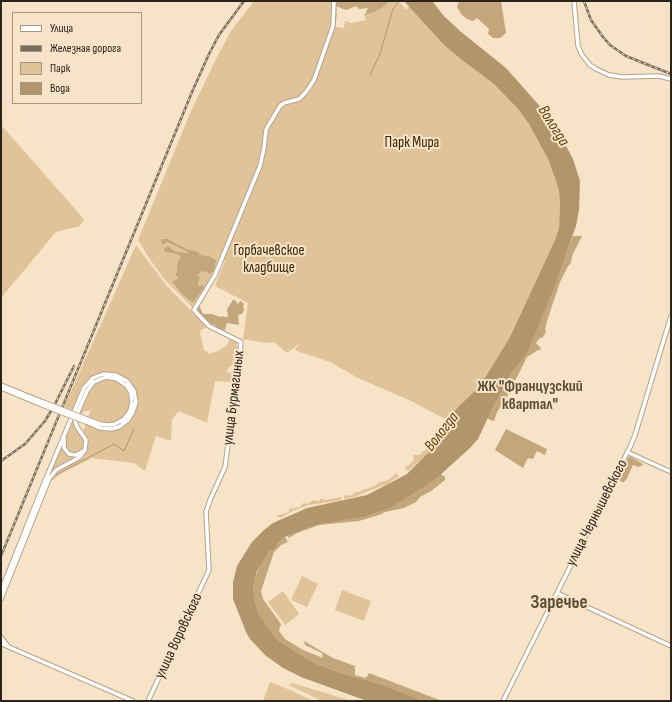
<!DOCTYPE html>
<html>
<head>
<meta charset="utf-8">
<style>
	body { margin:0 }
	#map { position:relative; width:672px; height:702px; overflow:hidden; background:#f6e3c8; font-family:"Sofia Sans Condensed",sans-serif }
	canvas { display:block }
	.frame { position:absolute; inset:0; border:2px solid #2b241a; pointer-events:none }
	.legend { position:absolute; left:12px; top:12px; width:130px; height:92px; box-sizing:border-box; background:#f6e3c8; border:1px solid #a59782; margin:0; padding:5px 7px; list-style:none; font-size:12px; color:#2b241a }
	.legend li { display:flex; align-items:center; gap:8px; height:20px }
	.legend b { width:20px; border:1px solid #a59782 }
</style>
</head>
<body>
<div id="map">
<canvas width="672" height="702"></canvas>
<div class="frame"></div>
<ul class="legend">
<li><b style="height:5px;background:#fff"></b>Улица</li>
<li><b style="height:5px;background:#796d5d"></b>Железная дорога</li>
<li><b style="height:11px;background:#e1c399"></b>Парк</li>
<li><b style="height:11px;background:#b3956b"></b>Вода</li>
</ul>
</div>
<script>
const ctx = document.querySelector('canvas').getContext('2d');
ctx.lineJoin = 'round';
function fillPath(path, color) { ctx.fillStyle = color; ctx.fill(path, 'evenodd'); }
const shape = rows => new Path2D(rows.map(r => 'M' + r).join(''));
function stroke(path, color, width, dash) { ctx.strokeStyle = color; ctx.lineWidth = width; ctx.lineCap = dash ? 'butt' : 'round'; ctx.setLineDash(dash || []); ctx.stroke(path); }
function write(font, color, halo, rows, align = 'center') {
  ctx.font = font + ' "Sofia Sans Condensed",sans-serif'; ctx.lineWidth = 4; ctx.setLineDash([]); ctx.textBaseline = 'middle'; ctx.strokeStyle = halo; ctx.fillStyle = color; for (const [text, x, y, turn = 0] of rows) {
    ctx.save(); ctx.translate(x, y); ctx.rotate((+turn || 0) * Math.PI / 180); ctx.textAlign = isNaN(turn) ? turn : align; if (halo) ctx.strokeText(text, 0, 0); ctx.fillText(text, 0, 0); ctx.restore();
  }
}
fillPath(shape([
	[254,1,336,1,337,15,335,27,344,28,345,21,351,23,366,20,364,14,372,12,382,8,391,1,399,1,406,10,409,6,444,45,462,60,494,84,518,109,529,124,549,161,559,190,560,204,559,228,555,240,510,337,480,386,458,407,447,420,409,400,358,378,330,362,297,351,295,350,299,344,287,353,274,342,265,343,243,339,248,303,215,286,225,260,219,260,212,277,192,307,165,280,149,258,138,240,191,111,217,57,231,31],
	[163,239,168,239,200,255,209,256,214,271,210,274,202,271,198,275,200,277,198,283,200,286,190,301,172,283,178,277,177,269,178,262,181,256,166,252,164,248,170,247,174,251,179,252,187,253,188,252,169,243,165,243],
	[1,125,84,219,80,226,56,232,1,298],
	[136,245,166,285,207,327,201,330,200,334,201,336,204,350,208,352,209,354,218,351,227,345,230,338,236,342,238,348,236,365,230,366,226,372,235,373,234,382,215,381,207,423,179,411,172,419,171,441,156,436,145,471,134,463,92,458,64,472,51,481,58,471,82,457,86,453,88,444,87,438,83,430,86,424,103,431,114,430,122,427,129,423,136,412,138,403,134,387,123,376,110,372,103,372,90,378,82,386,72,410,64,407],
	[109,379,119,382,125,388,128,394,130,402,129,409,123,417,116,422,104,423,88,417,91,410,84,411,82,414,80,413,88,392,93,385,102,380],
	[73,420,84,442,83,449,78,453,71,453,66,450,65,440],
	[431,439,434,442,433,445,427,454,408,471,405,469,406,466,409,465,413,461,414,455,419,455,423,451,426,450,427,444],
	[63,441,65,451,78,455,56,467,47,478],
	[395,473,399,476,387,484,354,497,344,499,344,496,345,495,350,496,356,492,359,492,362,490,375,486,378,483,390,479,394,475],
	[341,497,342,500,309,505,295,510,280,518,276,516,289,512,289,509,300,507,303,503,308,504,313,500,318,501,321,499,326,500],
	[302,576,318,584,307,607,291,600],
	[342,590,371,601,364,621,335,610],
	[283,591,299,614,285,625,268,602],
	[270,682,290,690,313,701,263,701],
	[292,683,352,701,322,701,289,685]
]), '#e1c399');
fillPath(shape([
	[336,1,391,1,382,8,372,13,365,14,368,8,359,9,356,6,346,10,336,6],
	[459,1,501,1,506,33,500,38,493,38,488,34,489,29,477,18,473,21,467,19,462,15,457,7],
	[573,236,582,236,572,256,571,263,568,266,560,282,548,318,545,329,546,332,543,337,539,339,536,343,540,347,541,350,538,350,527,357,507,397,497,412,494,421,490,420,487,418,513,371,527,354],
	[163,239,168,239,187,249,195,251,199,253,200,255,209,256,216,260,214,271,210,274,202,271,198,275,200,277,198,284,200,286,203,285,204,287,193,303,183,295,172,282,178,278,175,274,177,272,177,267,178,262,181,256,175,254,166,252,164,250,164,248,166,247,170,247,174,251,179,252,187,253,188,252,167,242,164,244,162,244,161,240],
	[233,300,235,300,238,304,240,301,242,302,244,304,243,306,244,310,242,314,238,315,239,325,227,323,225,330,217,329,215,325,207,323,200,315,198,310,199,305,203,314,212,314,220,317,223,316,224,317,228,317,227,309],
	[506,429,547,449,545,455,537,451,533,459,528,458,523,468,495,450],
	[629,456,643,464,643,465,638,467,633,465,627,478,624,482,622,482,618,479],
	[441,474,445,477,445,480,431,491,420,497,416,502,404,508,385,512,382,514,359,521,319,525,297,533,289,538,288,536,318,523,365,517,382,511,419,490],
	[285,537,288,542,281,545,274,552,261,591,263,599,281,624,279,631,285,639,303,650,323,658,322,653,305,645,304,641,333,658,355,666,355,675,366,678,369,673,442,701,424,701,380,684,341,673,317,664,304,657,279,641,267,627,258,613,252,594,255,579,261,562,269,551,273,550,276,545]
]), '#c4a67b');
fillPath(shape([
	[404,1,432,1,444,16,460,31,506,68,552,120,573,159,580,181,579,210,576,226,555,285,527,354,513,371,491,411,478,439,470,448,438,477,419,490,393,506,382,511,365,517,318,524,285,537,276,545,277,546,273,550,269,551,257,571,253,588,254,599,258,613,263,620,267,627,279,641,304,657,317,664,341,673,380,684,424,701,367,701,301,677,283,668,265,655,250,639,246,632,233,599,233,582,237,566,252,542,264,530,273,523,307,508,367,495,407,474,432,449,447,420,458,407,480,386,510,337,555,240,559,228,560,204,559,190,549,161,529,124,518,109,494,84,462,60,444,45]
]), '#b3956b');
stroke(shape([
	[370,75,380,54,393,9,399,1],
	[56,475,114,444,124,451,134,429]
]), '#b3956b', 1);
const secondary = shape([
	[574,1,578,46,582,55,590,65,596,69,609,75,622,77,659,76,671,79],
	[1,385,43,402],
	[1,388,42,405],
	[64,439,64,448,69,454,76,455,83,451],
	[627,452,671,472],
	[1,591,42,488,84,388,93,378,103,374,116,375,127,381,134,391,136,402,133,412,128,420,119,427,111,429,100,428,86,422],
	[557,593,671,646],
	[1,599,49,479,56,470,80,457,85,450,86,440,77,427,75,421,78,412,87,391,94,382,106,377,117,379,127,386,131,393,132,403,130,411,124,419,115,424,109,425,100,424,87,419],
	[1,637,7,645],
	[1,642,2,644,133,701],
	[148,701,209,570,206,512,210,500,225,467,238,370,241,342,209,326,194,310,215,275,260,166,264,148,266,130,268,126,280,106,284,103,299,99,306,92,314,80,333,26,334,1],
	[503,701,630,447,635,435,671,316]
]);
stroke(secondary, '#b4a289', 5.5);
stroke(secondary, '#fff', 3.5);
const rail = shape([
	[584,1,591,20,603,37,610,45,626,56,671,74],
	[1,461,25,444,45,421,54,406,74,366],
	[1,556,192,92,209,54,219,35,244,1]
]);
stroke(rail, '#796d5d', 2.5);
stroke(rail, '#f6e3c8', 1, [3]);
const secondaryBridge = shape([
	[43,402,87,419],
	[42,405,86,422]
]);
stroke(secondaryBridge, '#b4a289', 5.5, []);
stroke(secondaryBridge, '#fff', 3.5);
write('15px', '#392400', '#f6e3c8', [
	["Парк Мира",412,143],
	["Горбачевское",269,251],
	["кладбище",269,268]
]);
write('15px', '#2b241a', '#f6e3c8', [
	["улица Бурмагиных",234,398,-83],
	["улица Чернышевского",597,513,-63],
	["улица Воровского",179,636,-65]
]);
write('italic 16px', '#5e3f07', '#f6e3c8', [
	["Вологда",553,126,58],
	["Вологда",442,432,-52]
]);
write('bold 16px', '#5e4f38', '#f6e3c8', [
	["ЖК \"Французский",530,387],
	["квартал\"",530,405]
]);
write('bold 19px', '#5e4f38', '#f6e3c8', [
	["Заречье",559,603]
]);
</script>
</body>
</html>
